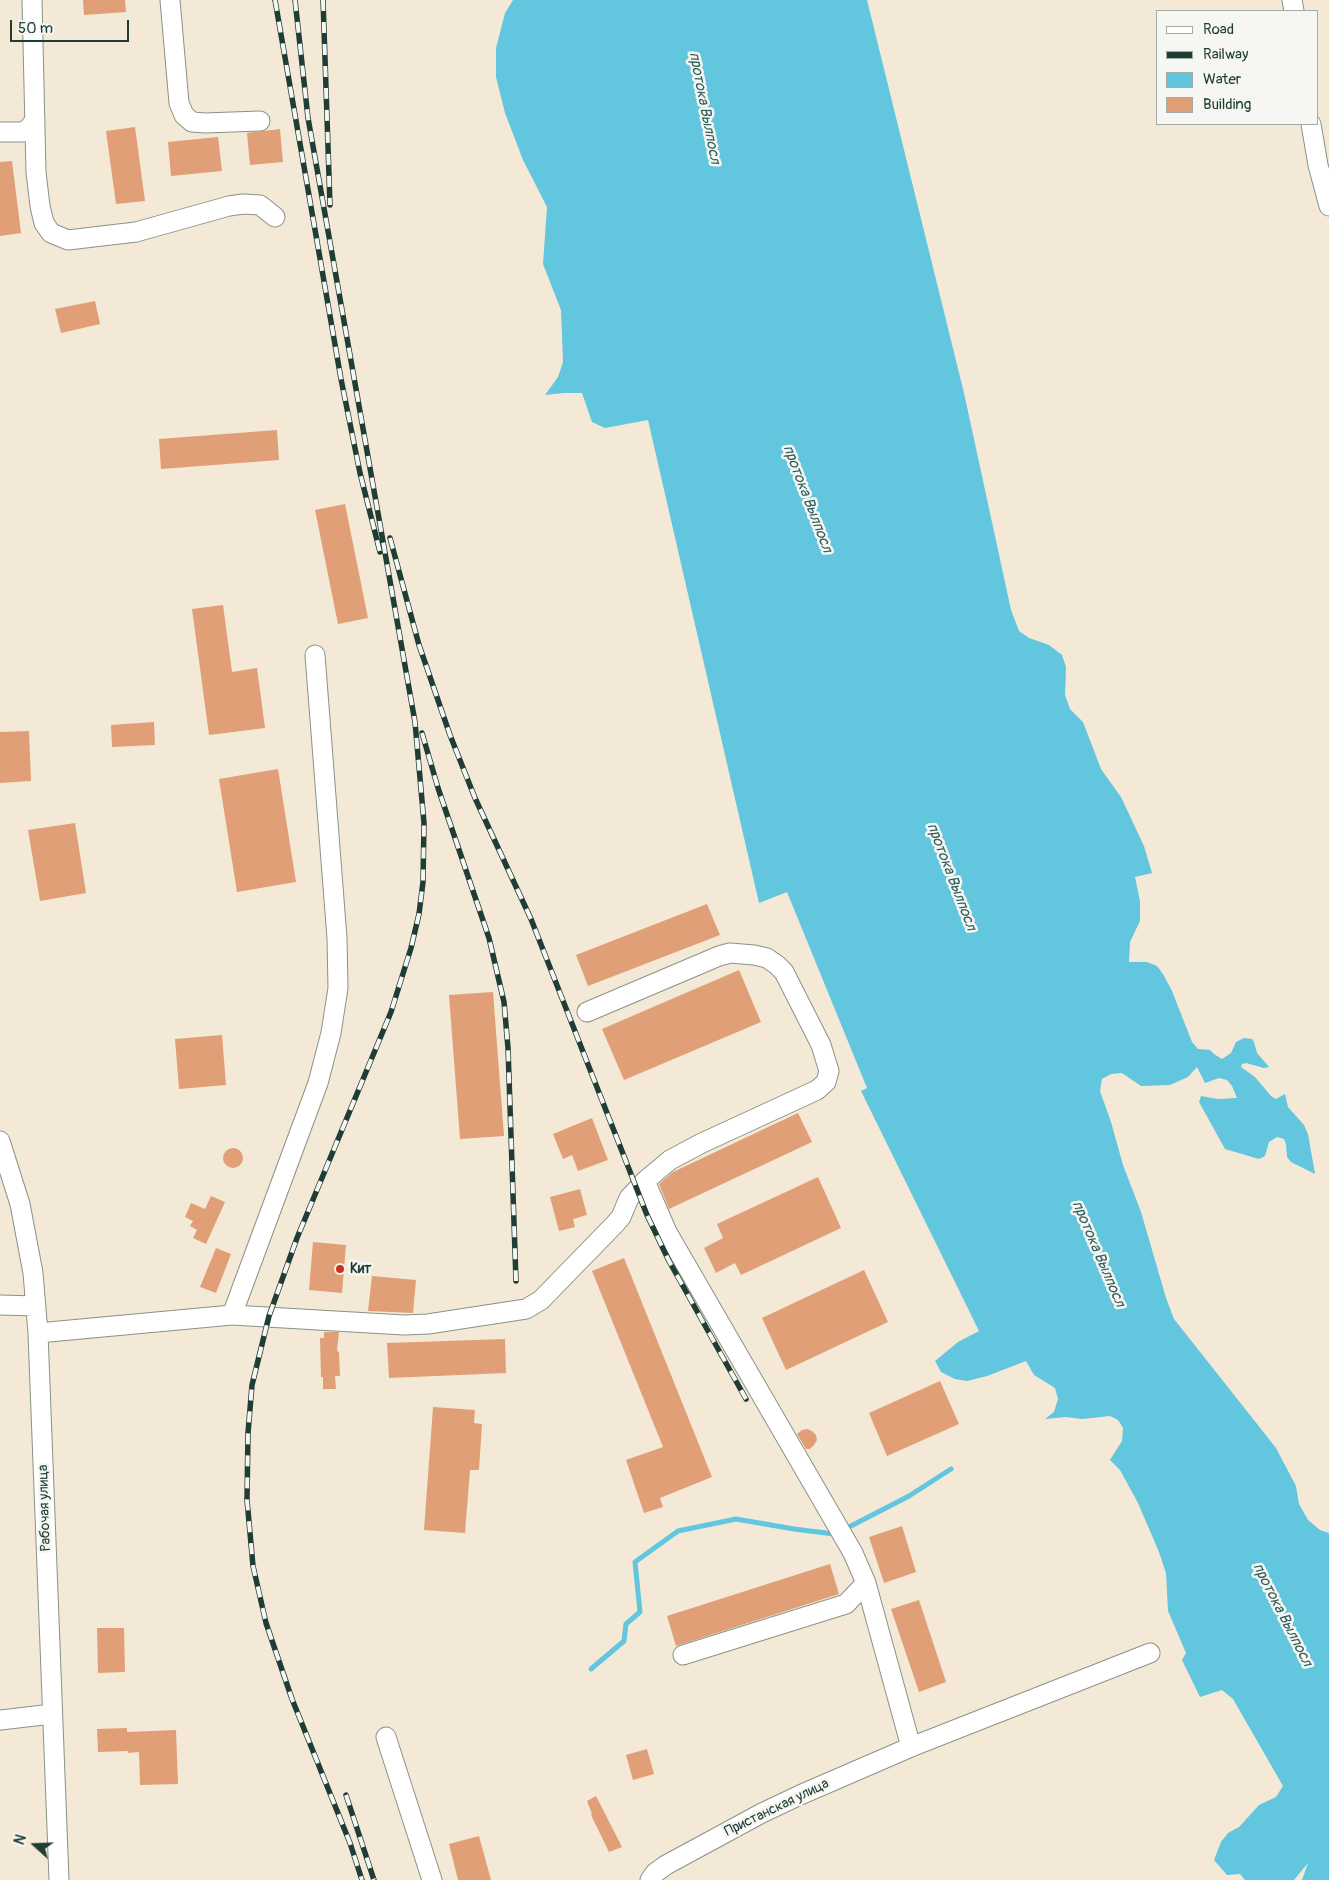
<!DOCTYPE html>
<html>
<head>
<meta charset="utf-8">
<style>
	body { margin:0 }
	#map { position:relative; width:1329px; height:1880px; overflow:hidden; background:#f3e9d6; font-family:Pangolin,sans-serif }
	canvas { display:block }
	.legend { position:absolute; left:1156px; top:10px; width:162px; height:115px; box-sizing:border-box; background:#f6f6f2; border:1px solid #a0aca6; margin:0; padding:6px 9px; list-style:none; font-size:15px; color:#1f3d34 }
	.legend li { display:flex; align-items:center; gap:10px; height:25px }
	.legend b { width:25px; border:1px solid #a0aca6 }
	.north { position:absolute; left:10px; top:1820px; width:50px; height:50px; -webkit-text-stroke:4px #f6f6f2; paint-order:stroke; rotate:290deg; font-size:14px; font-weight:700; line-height:20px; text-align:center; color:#1f3d34 }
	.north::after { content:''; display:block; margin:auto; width:18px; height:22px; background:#1f3d34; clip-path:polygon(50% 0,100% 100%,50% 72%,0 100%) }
	.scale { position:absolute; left:10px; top:20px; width:119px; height:22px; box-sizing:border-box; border:2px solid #1f3d34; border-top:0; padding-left:6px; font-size:15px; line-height:18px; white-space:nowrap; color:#1f3d34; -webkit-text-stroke:4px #f6f6f2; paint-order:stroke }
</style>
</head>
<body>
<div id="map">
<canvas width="1329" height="1880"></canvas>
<ul class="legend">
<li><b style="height:6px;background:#fff"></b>Road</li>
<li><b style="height:6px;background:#1f3d34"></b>Railway</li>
<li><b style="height:14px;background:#61c6de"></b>Water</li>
<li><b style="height:14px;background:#e09f77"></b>Building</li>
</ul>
<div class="north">N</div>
<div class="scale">50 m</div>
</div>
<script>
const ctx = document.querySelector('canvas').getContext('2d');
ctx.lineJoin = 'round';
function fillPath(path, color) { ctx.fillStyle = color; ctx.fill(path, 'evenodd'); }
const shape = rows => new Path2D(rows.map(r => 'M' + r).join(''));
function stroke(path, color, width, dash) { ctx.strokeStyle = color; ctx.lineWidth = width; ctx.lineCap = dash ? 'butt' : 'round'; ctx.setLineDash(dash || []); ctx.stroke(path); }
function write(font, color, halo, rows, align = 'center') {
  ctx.font = font + ' Pangolin,sans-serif'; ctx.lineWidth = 5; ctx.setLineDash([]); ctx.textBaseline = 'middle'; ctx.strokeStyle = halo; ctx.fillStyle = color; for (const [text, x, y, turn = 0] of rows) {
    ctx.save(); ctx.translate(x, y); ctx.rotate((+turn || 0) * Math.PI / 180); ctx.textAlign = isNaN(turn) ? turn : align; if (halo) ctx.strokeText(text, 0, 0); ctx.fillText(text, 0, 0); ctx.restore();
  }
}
fillPath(shape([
	[513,0,867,0,964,393,1011,610,1019,631,1029,638,1049,645,1062,655,1066,667,1065,695,1070,709,1083,722,1101,769,1121,797,1144,846,1152,873,1135,877,1140,901,1140,921,1130,942,1129,962,1147,962,1157,966,1163,974,1172,991,1192,1042,1198,1049,1210,1050,1214,1054,1222,1059,1231,1053,1236,1042,1244,1038,1252,1039,1254,1042,1257,1053,1269,1067,1264,1068,1246,1063,1242,1064,1241,1067,1255,1077,1271,1096,1276,1099,1285,1094,1288,1107,1304,1125,1308,1134,1315,1174,1291,1162,1287,1157,1286,1144,1284,1139,1277,1137,1269,1142,1265,1156,1259,1159,1225,1149,1199,1102,1201,1096,1218,1099,1237,1098,1232,1086,1227,1080,1219,1078,1205,1083,1197,1067,1188,1077,1170,1085,1141,1086,1122,1073,1111,1074,1102,1079,1100,1091,1111,1122,1123,1165,1141,1212,1166,1298,1174,1319,1276,1448,1296,1486,1299,1504,1308,1520,1320,1530,1329,1533,1329,1880,1302,1880,1308,1863,1294,1880,1245,1880,1240,1874,1227,1875,1214,1860,1221,1842,1228,1833,1239,1827,1259,1805,1276,1797,1283,1786,1233,1699,1222,1690,1200,1697,1182,1660,1186,1653,1168,1611,1166,1573,1159,1552,1138,1503,1120,1470,1110,1460,1122,1441,1123,1428,1118,1420,1110,1416,1082,1419,1066,1417,1045,1419,1054,1412,1058,1399,1055,1388,1034,1375,1026,1361,987,1376,967,1381,955,1379,941,1372,935,1361,958,1342,979,1331,861,1091,867,1088,787,892,759,903,648,420,605,428,592,422,582,393,564,393,545,395,558,377,563,362,561,310,543,264,547,207,523,160,505,113,496,77,496,48,505,13]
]), '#61c6de');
stroke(shape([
	[847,1528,909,1496,951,1469],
	[591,1669,624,1641,626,1624,640,1612,635,1562,678,1531,736,1519,794,1529,834,1534]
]), '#61c6de', 5);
fillPath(shape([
	[83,0,125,0,126,12,84,15],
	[135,127,145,201,116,204,106,131],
	[280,129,283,162,250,165,247,133],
	[218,137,222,171,171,176,168,142],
	[12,161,21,233,0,236,0,162],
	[95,301,100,324,61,333,55,309],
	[277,430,279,460,161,469,159,439],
	[345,504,368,618,338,624,315,510],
	[223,605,232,672,257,668,265,728,209,735,192,609],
	[154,722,155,745,112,747,111,725],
	[29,731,31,781,0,783,0,732],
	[278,769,296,882,237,892,219,779],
	[75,823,86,893,40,901,28,830],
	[707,904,720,935,588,986,576,955],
	[739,970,761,1022,624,1080,602,1029],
	[493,992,504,1136,460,1139,449,995],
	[222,1035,226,1085,179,1089,175,1039],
	[798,1113,812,1142,669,1209,659,1184,673,1172],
	[592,1118,608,1160,578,1171,572,1155,563,1159,553,1134],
	'223 1158a10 10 0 1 1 20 0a10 10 0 1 1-20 0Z',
	[818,1177,841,1228,741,1275,735,1263,716,1273,704,1248,723,1238,717,1224],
	[580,1189,587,1215,573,1219,575,1227,559,1231,550,1197],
	[211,1196,225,1202,206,1244,193,1238,197,1230,190,1226,193,1221,185,1217,191,1203,205,1209],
	[313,1242,346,1245,342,1293,309,1290],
	[216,1248,231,1254,216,1293,200,1287],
	[624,1258,712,1477,660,1498,663,1507,644,1513,626,1460,663,1447,592,1271],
	[864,1270,888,1322,786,1370,762,1318],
	[372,1276,416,1280,413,1313,368,1311],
	[324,1332,339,1332,337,1351,339,1352,340,1376,335,1376,336,1389,323,1389,323,1377,321,1377,320,1338,324,1338],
	[505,1339,506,1373,389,1378,387,1343],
	[940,1381,959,1424,887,1456,869,1413],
	[433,1407,475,1410,474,1423,482,1424,479,1470,470,1470,465,1533,424,1530],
	[807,1429,812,1431,816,1435,817,1440,814,1445,810,1449,806,1449,797,1434,802,1430],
	[902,1526,916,1572,884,1583,869,1537],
	[830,1564,839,1594,676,1646,667,1616],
	[919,1600,946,1682,919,1692,891,1609],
	[97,1628,124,1628,125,1672,98,1673],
	[127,1728,127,1732,176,1730,178,1784,140,1785,139,1752,128,1753,128,1751,98,1752,97,1729],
	[647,1749,654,1774,633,1780,626,1755],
	[596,1796,622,1847,609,1852,591,1815,592,1814,587,1801],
	[479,1836,491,1880,458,1880,449,1844]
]), '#e09f77');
const minor = shape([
	[32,0,36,172,40,206,44,223,51,233,68,240,136,232,229,206,243,204,260,205,275,217],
	[170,0,179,103,184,115,192,122,205,123,260,121],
	[1292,0,1294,11],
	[1311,124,1318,165,1329,206],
	[0,132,23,132,29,128,35,120],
	[0,1141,20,1204,33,1273,38,1333,59,1880],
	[645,1181,667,1232,853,1553,866,1583,846,1604,683,1655],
	[0,1305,36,1306],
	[232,1315,404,1325,428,1324,526,1309,541,1300,615,1224,621,1217,629,1198,645,1181,670,1160,702,1143,817,1090,826,1082,829,1071,821,1045,784,972,777,965,767,958,754,955,730,953,719,956,587,1012],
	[38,1333,232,1315,318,1083,331,1033,338,988,337,938,315,655],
	[866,1583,911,1747],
	[0,1720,52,1714],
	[386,1737,432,1880],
	[650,1880,655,1873,666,1865,762,1813,800,1795,911,1747,1150,1653]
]);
stroke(minor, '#899385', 21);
stroke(minor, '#fff', 19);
const rail = shape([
	[275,0,341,379,360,473,380,552],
	[295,0,308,118,415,722,424,823,423,882,419,914,411,948,391,1012,297,1238,269,1316,252,1385,248,1433,247,1500,253,1566,266,1623,292,1699,350,1843,362,1880],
	[323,0,330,205],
	[390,538,419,645,450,735,475,798,531,919,647,1215,669,1261,746,1399],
	[422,733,438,788,489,938,504,1002,508,1048,516,1281],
	[346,1795,374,1880]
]);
stroke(rail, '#1f3d34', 5.5);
stroke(rail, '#f6f6f2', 4, [11]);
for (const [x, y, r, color] of [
	[340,1269,5,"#c8321e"]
]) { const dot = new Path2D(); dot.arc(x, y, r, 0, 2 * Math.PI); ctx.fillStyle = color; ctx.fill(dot); stroke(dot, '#f6f6f2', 2); }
write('bold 14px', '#1f3d34', '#f6f6f2', [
	["Кит",350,1269]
], 'left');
write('14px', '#1f3d34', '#f6f6f2', [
	["Рабочая улица",45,1508,-92],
	["Пристанская улица",777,1808,-26]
]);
write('italic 15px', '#305f5e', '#f6f6f2', [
	["протока Вылпосл",704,108,79],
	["протока Вылпосл",807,499,69],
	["протока Вылпосл",951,877,69],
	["протока Вылпосл",1098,1254,67],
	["протока Вылпосл",1282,1615,63]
]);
</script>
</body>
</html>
